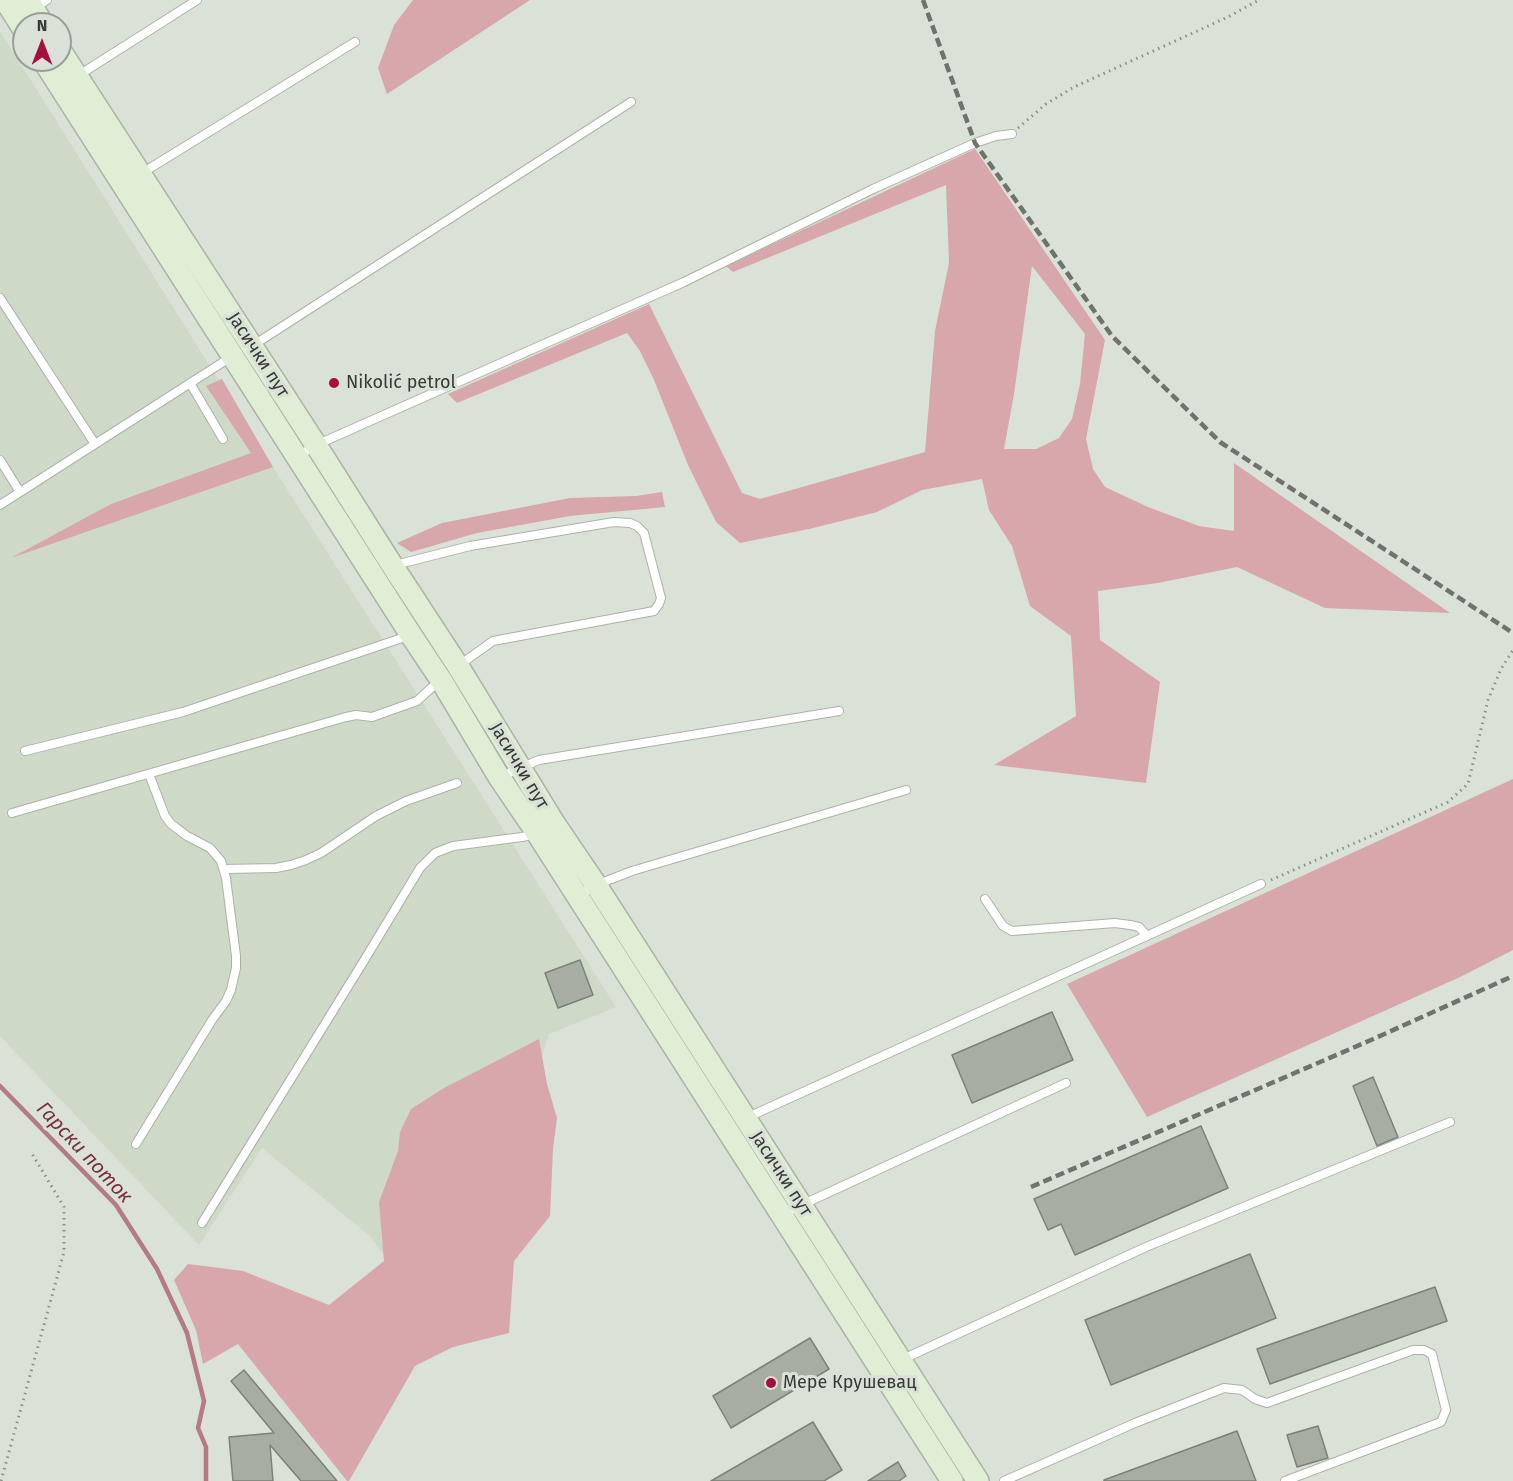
<!DOCTYPE html>
<html>
<head>
<meta charset="utf-8">
<style>
	body { margin:0 }
	#map { position:relative; width:1513px; height:1481px; overflow:hidden; background:#dae1d6; font-family:"Fira Sans",sans-serif }
	canvas { display:block }
	.north { position:absolute; left:12px; top:12px; width:60px; height:60px; box-sizing:border-box; background:#dae1d6; border:2px solid #999e96; border-radius:50%; rotate:0deg; font-size:16px; font-weight:700; line-height:24px; text-align:center; color:#373a35 }
	.north::after { content:''; display:block; margin:auto; width:21px; height:27px; background:#a60e3f; clip-path:polygon(50% 0,100% 100%,50% 72%,0 100%) }
</style>
</head>
<body>
<div id="map">
<canvas width="1513" height="1481"></canvas>
<div class="north">N</div>
</div>
<script>
const ctx = document.querySelector('canvas').getContext('2d');
ctx.lineJoin = 'round';
function fillPath(path, color) { ctx.fillStyle = color; ctx.fill(path, 'evenodd'); }
const shape = rows => new Path2D(rows.map(r => 'M' + r).join(''));
function stroke(path, color, width, dash) { ctx.strokeStyle = color; ctx.lineWidth = width; ctx.lineCap = dash ? 'butt' : 'round'; ctx.setLineDash(dash || []); ctx.stroke(path); }
function write(font, color, halo, rows, align = 'center') {
  ctx.font = font + ' "Fira Sans",sans-serif'; ctx.lineWidth = 6; ctx.setLineDash([]); ctx.textBaseline = 'middle'; ctx.strokeStyle = halo; ctx.fillStyle = color; for (const [text, x, y, turn = 0] of rows) {
    ctx.save(); ctx.translate(x, y); ctx.rotate((+turn || 0) * Math.PI / 180); ctx.textAlign = isNaN(turn) ? turn : align; if (halo) ctx.strokeText(text, 0, 0); ctx.fillText(text, 0, 0); ctx.restore();
  }
}
fillPath(shape([
	[0,31,273,467,616,1007,549,1034,514,1142,421,1305,370,1236,262,1148,199,1245,0,1036]
]), '#ced9c7');
fillPath(shape([
	[413,0,530,0,387,94,378,68,394,25],
	[975,149,1105,340,1086,439,1093,469,1105,487,1148,507,1199,526,1234,531,1234,463,1450,613,1325,608,1237,567,1158,583,1098,591,1100,640,1160,682,1146,783,994,765,1076,716,1071,636,1030,606,1012,546,989,510,982,479,922,490,877,512,809,529,740,543,716,522,688,465,654,380,640,351,627,333,457,403,448,394,649,304,742,493,760,499,925,452,935,331,949,263,946,185,733,272,726,266],
	[1032,266,1085,334,1080,384,1072,419,1059,438,1036,449,1004,449,1014,394],
	[222,379,273,467,11,558,111,504,251,453,206,386],
	[662,492,665,507,570,516,477,533,411,552,397,543,442,523,570,498,636,496],
	[1513,779,1513,950,1458,978,1147,1117,1067,984],
	[539,1039,547,1084,557,1118,553,1149,550,1216,514,1261,509,1333,453,1347,415,1366,349,1481,347,1481,238,1344,203,1364,196,1330,174,1280,188,1264,243,1271,329,1305,384,1261,379,1202,398,1151,400,1132,411,1109,444,1088]
]), '#d8a7ac');
stroke(shape([
	[0,1086,116,1205,157,1269,187,1333,204,1401,198,1428,206,1447,206,1481]
]), '#b57b82', 4.5);
const building = shape([
	[580,960,593,995,558,1008,545,973,580,960],
	[1052,1012,1073,1060,972,1103,952,1055,1052,1012],
	[1373,1077,1398,1137,1377,1146,1353,1086,1373,1077],
	[1201,1126,1228,1188,1075,1255,1061,1224,1048,1230,1034,1199,1201,1126],
	[1250,1254,1276,1318,1111,1385,1085,1320,1250,1254],
	[1435,1287,1447,1321,1270,1384,1257,1349,1435,1287],
	[810,1338,829,1369,731,1428,713,1396,810,1338],
	[244,1370,269,1400,337,1481,301,1481,270,1445,273,1481,233,1481,229,1437,274,1433,231,1381,244,1370],
	[813,1422,842,1470,824,1481,711,1481,813,1422],
	[1318,1426,1328,1458,1297,1467,1287,1435,1318,1426],
	[1237,1431,1256,1481,1104,1481,1104,1480,1237,1431],
	[898,1462,906,1476,899,1481,868,1481,898,1462]
]);
fillPath(building, '#a7ada3');
stroke(building, '#7b8278', 1.5);
const service = shape([
	[35,8,47,0],
	[79,75,197,0],
	[142,173,355,42],
	[0,298,95,444],
	[252,346,631,102],
	[190,383,223,439],
	[298,456,316,445,684,282,873,189,975,143,996,136,1012,134],
	[0,460,20,492],
	[0,505,231,357],
	[395,565,470,546,614,522,630,523,637,526,644,533,661,598,659,604,654,611,493,641,458,666],
	[25,751,183,712,408,636],
	[500,777,539,760,839,711],
	[12,813,346,717,356,715,372,717,417,701,439,681],
	[225,869,276,868,291,865,306,860,321,853,376,816,406,801,457,783],
	[577,896,596,885,632,871,906,790],
	[985,899,1003,926,1012,931,1115,923,1130,925,1139,927,1147,936],
	[746,1118,1261,884],
	[136,1144,212,1020,226,1001,231,990,236,968,236,956,226,878,221,861,210,848,187,836,171,824,165,816,149,774],
	[782,1214,1066,1083],
	[202,1223,365,959,420,868,435,853,453,846,522,837,537,834],
	[901,1360,1146,1247,1450,1122],
	[1004,1481,1135,1423,1224,1388,1242,1390,1255,1399,1267,1403,1413,1350,1424,1350,1432,1354,1446,1410,1441,1422,1285,1481]
]);
const secondary = shape([
	[5,0,24,30],
	[28,0,43,24],
	[60,50,316,445,392,565,458,666,554,823,596,885,978,1481],
	[43,60,411,635,441,680,499,777,537,833,952,1481]
]);
stroke(service, '#acb2a8', 10);
stroke(secondary, '#acb2a8', 24);
stroke(shape([
	[1018,128,1046,104,1074,87,1228,17,1259,0],
	[1271,880,1448,802,1468,784,1488,700,1501,669,1513,650],
	[1,1481,64,1252,64,1207,31,1152]
]), '#8c9188', 3, [1.5, 4.5]);
stroke(service, '#fff', 8);
stroke(secondary, '#dfeed4', 21);
stroke(shape([
	[923,0,975,143,1112,336,1220,442,1513,633],
	[1031,1187,1371,1040,1513,976]
]), '#6e736c', 4.5, [9, 4.5]);
for (const [x, y, r, color] of [
	[334,383,6,"#a60e3f"],
	[771,1383,6,"#a60e3f"]
]) { const dot = new Path2D(); dot.arc(x, y, r, 0, 2 * Math.PI); ctx.fillStyle = color; ctx.fill(dot); stroke(dot, '#dae1d6', 2); }
write('18px', '#373a35', '#dae1d6', [
	["Јасички пут",258,355,57],
	["Јасички пут",519,766,59],
	["Јасички пут",781,1174,57]
]);
write('18px', '#373a35', '#dae1d6', [
	["Nikolić petrol",346,383],
	["Мере Крушевац",783,1383]
], 'left');
write('italic 20px', '#79303d', '#dae1d6', [
	["Гарски поток",84,1153,47]
]);
</script>
</body>
</html>
